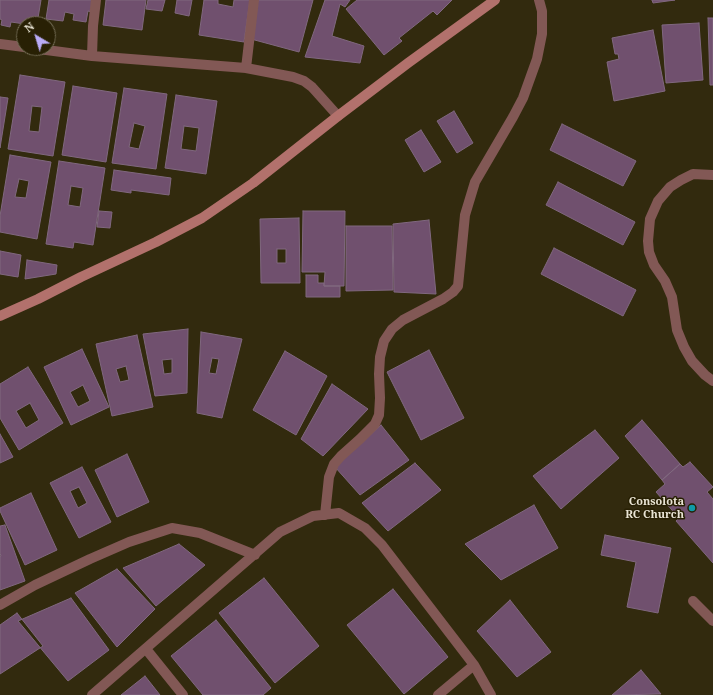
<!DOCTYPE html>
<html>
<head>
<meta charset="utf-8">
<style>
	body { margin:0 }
	#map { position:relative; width:713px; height:695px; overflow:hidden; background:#322a0e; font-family:"Noto Serif",serif }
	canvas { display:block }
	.north { position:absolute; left:16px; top:16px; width:40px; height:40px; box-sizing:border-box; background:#282004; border:1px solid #756e57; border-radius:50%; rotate:322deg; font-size:11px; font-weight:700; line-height:16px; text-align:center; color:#e8e3d3 }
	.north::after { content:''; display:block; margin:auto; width:14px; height:18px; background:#b9abf7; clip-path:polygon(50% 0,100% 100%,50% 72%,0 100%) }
</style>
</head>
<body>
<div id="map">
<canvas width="713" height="695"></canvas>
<div class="north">N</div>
</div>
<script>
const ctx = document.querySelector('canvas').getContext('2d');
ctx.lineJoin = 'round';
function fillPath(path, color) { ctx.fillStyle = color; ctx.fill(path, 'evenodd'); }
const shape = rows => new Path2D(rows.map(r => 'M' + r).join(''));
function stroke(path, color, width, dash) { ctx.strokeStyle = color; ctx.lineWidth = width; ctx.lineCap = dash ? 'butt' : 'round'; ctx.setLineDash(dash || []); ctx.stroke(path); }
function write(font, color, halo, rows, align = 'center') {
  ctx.font = font + ' "Noto Serif",serif'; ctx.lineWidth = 3; ctx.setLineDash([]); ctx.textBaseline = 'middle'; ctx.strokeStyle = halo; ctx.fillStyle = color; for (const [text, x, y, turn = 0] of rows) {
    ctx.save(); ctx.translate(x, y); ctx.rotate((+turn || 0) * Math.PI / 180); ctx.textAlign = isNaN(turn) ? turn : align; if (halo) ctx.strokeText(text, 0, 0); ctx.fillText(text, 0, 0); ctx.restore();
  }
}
const building = shape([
	[0,0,41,0,37,24,25,24,11,22,10,27,1,25,2,20,0,19,0,0],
	[49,0,94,0,92,12,88,11,86,22,73,20,74,14,65,12,63,21,46,19,49,0],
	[106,0,146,0,142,30,103,25,106,0],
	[148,0,165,0,162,11,146,9,148,0],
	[177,0,192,0,189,16,175,13,177,0],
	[204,0,218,0,218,4,233,7,234,0,250,0,244,42,199,35,204,0],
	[258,0,313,0,299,52,251,39,258,0],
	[325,0,350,0,345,7,340,4,332,36,364,46,360,63,305,57,325,0],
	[357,0,452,0,437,15,433,11,399,38,402,41,384,55,346,9,357,0],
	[652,0,675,0,653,3,652,0],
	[708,18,713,18,713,85,710,85,708,18],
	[699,23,703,80,666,83,662,25,699,23],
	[653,30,665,91,614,101,607,62,619,59,618,54,615,54,612,38,653,30],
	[20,75,65,82,53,156,8,149,20,75],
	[32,106,42,107,39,132,29,131,32,106],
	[73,86,117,93,106,162,62,155,73,86],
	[124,88,167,94,156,169,112,163,124,88],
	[134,123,145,126,139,149,129,147,134,123],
	[176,95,217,101,206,174,165,168,176,95],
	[184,126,199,128,196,151,181,149,184,126],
	[0,97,8,98,0,148,0,97],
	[454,111,473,143,457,153,437,121,454,111],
	[562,124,636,161,623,186,550,150,562,124],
	[421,130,441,162,424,172,405,140,421,130],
	[10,155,51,162,37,239,0,232,0,216,10,155],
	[19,179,29,181,26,198,15,197,19,179],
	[59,161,105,168,93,245,74,242,73,248,46,244,59,161],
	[71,186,83,188,80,207,68,205,71,186],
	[114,170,171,178,169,195,131,190,131,193,111,190,114,170],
	[558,182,635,222,623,245,546,205,558,182],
	[99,211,112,212,110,228,97,227,99,211],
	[303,211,345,211,344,286,324,286,325,272,302,272,303,211],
	[299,218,300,283,261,283,260,219,299,218],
	[277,249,286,249,286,263,277,263,277,249],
	[429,220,436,294,394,292,393,224,429,220],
	[346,226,392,226,393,290,346,291,346,226],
	[554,248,636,290,623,316,541,274,554,248],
	[0,251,21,255,18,277,0,274,0,251],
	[27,260,57,265,56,274,25,279,27,260],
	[306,275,318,275,318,283,324,283,324,286,340,286,340,297,306,297,306,275],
	[188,329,187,393,155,396,143,334,188,329],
	[172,359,172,373,164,374,162,360,172,359],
	[201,332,242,339,222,418,197,413,201,332],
	[212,358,219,359,216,374,209,373,212,358],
	[137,335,153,407,112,416,96,344,137,335],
	[126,366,129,380,120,382,116,369,126,366],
	[82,349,109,407,71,425,44,367,82,349],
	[83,385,90,401,78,407,70,392,83,385],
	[429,350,464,418,421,440,387,372,429,350],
	[285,351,327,376,296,435,253,410,285,351],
	[28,367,63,423,19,450,0,418,0,384,28,367],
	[30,403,39,420,26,428,16,411,30,403],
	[332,384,368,409,323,456,301,439,332,384],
	[642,420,680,464,662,480,625,436,642,420],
	[381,425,409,460,360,495,335,467,381,425],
	[595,430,619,458,561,509,533,476,595,430],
	[0,434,13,457,0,463,0,434],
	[127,454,149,502,117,517,95,470,127,454],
	[690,462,713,487,707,492,713,499,713,563,676,521,679,518,656,492,665,484,662,480,680,464,683,467,690,462],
	[415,463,441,490,388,531,362,503,415,463],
	[82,467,111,522,79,538,50,483,82,467],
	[79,487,87,503,78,508,70,491,79,487],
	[31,493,57,550,25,565,0,511,0,508,31,493],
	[534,505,558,548,501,580,465,544,534,505],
	[5,525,25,581,0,590,0,556,1,556,0,553,0,526,5,525],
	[605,535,671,548,658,613,627,607,636,562,601,555,605,535],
	[179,544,205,565,156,606,123,568,179,544],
	[117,569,155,609,117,647,75,593,117,569],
	[264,578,319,646,275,683,219,613,264,578],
	[393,589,448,657,404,694,347,625,393,589],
	[71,598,109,650,68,681,18,621,71,598],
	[510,600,551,652,517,677,477,631,510,600],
	[17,613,43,646,0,674,0,625,17,613],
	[216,620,271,688,263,695,203,695,171,656,216,620],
	[641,670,661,694,612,695,641,670],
	[145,676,160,695,121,695,145,676]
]);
fillPath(building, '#70506e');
stroke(building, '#80687f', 1);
stroke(shape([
	[693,601,713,621]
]), '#825855', 10);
stroke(shape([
	[0,44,24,47],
	[31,48,92,56,246,68,293,77,304,81,312,87,338,116],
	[92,56,93,26,96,0],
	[246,68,254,0],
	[713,175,693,174,681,180,670,187,658,201,650,219,648,241,649,252,654,265,665,281,672,297,677,330,684,347,692,361,705,375,713,381],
	[325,515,329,477,334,464,341,456,360,439,375,424,379,415,380,398,379,374,380,357,384,341,392,329,403,320,443,299,453,292,458,286,465,215,475,182,513,117,523,98,537,59,542,34,542,11,539,0],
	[0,605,35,585,90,559,129,542,172,528,200,533,255,555],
	[146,649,183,695],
	[92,695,280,532,313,516,339,513,365,528,382,545,474,665,491,695],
	[438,695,474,665]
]), '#825855', 10);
stroke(shape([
	[0,316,38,299,81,277,156,242,202,218,253,183,338,116,408,63,495,0]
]), '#b2716c', 10);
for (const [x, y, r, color] of [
	[692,508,4,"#0f9aa8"]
]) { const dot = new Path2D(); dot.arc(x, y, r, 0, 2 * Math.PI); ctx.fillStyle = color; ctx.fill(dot); stroke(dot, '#282004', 1.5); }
write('bold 11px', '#e8e3d3', '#282004', [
	["Consolota",684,502],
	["RC Church",684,515]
], 'right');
</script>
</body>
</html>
